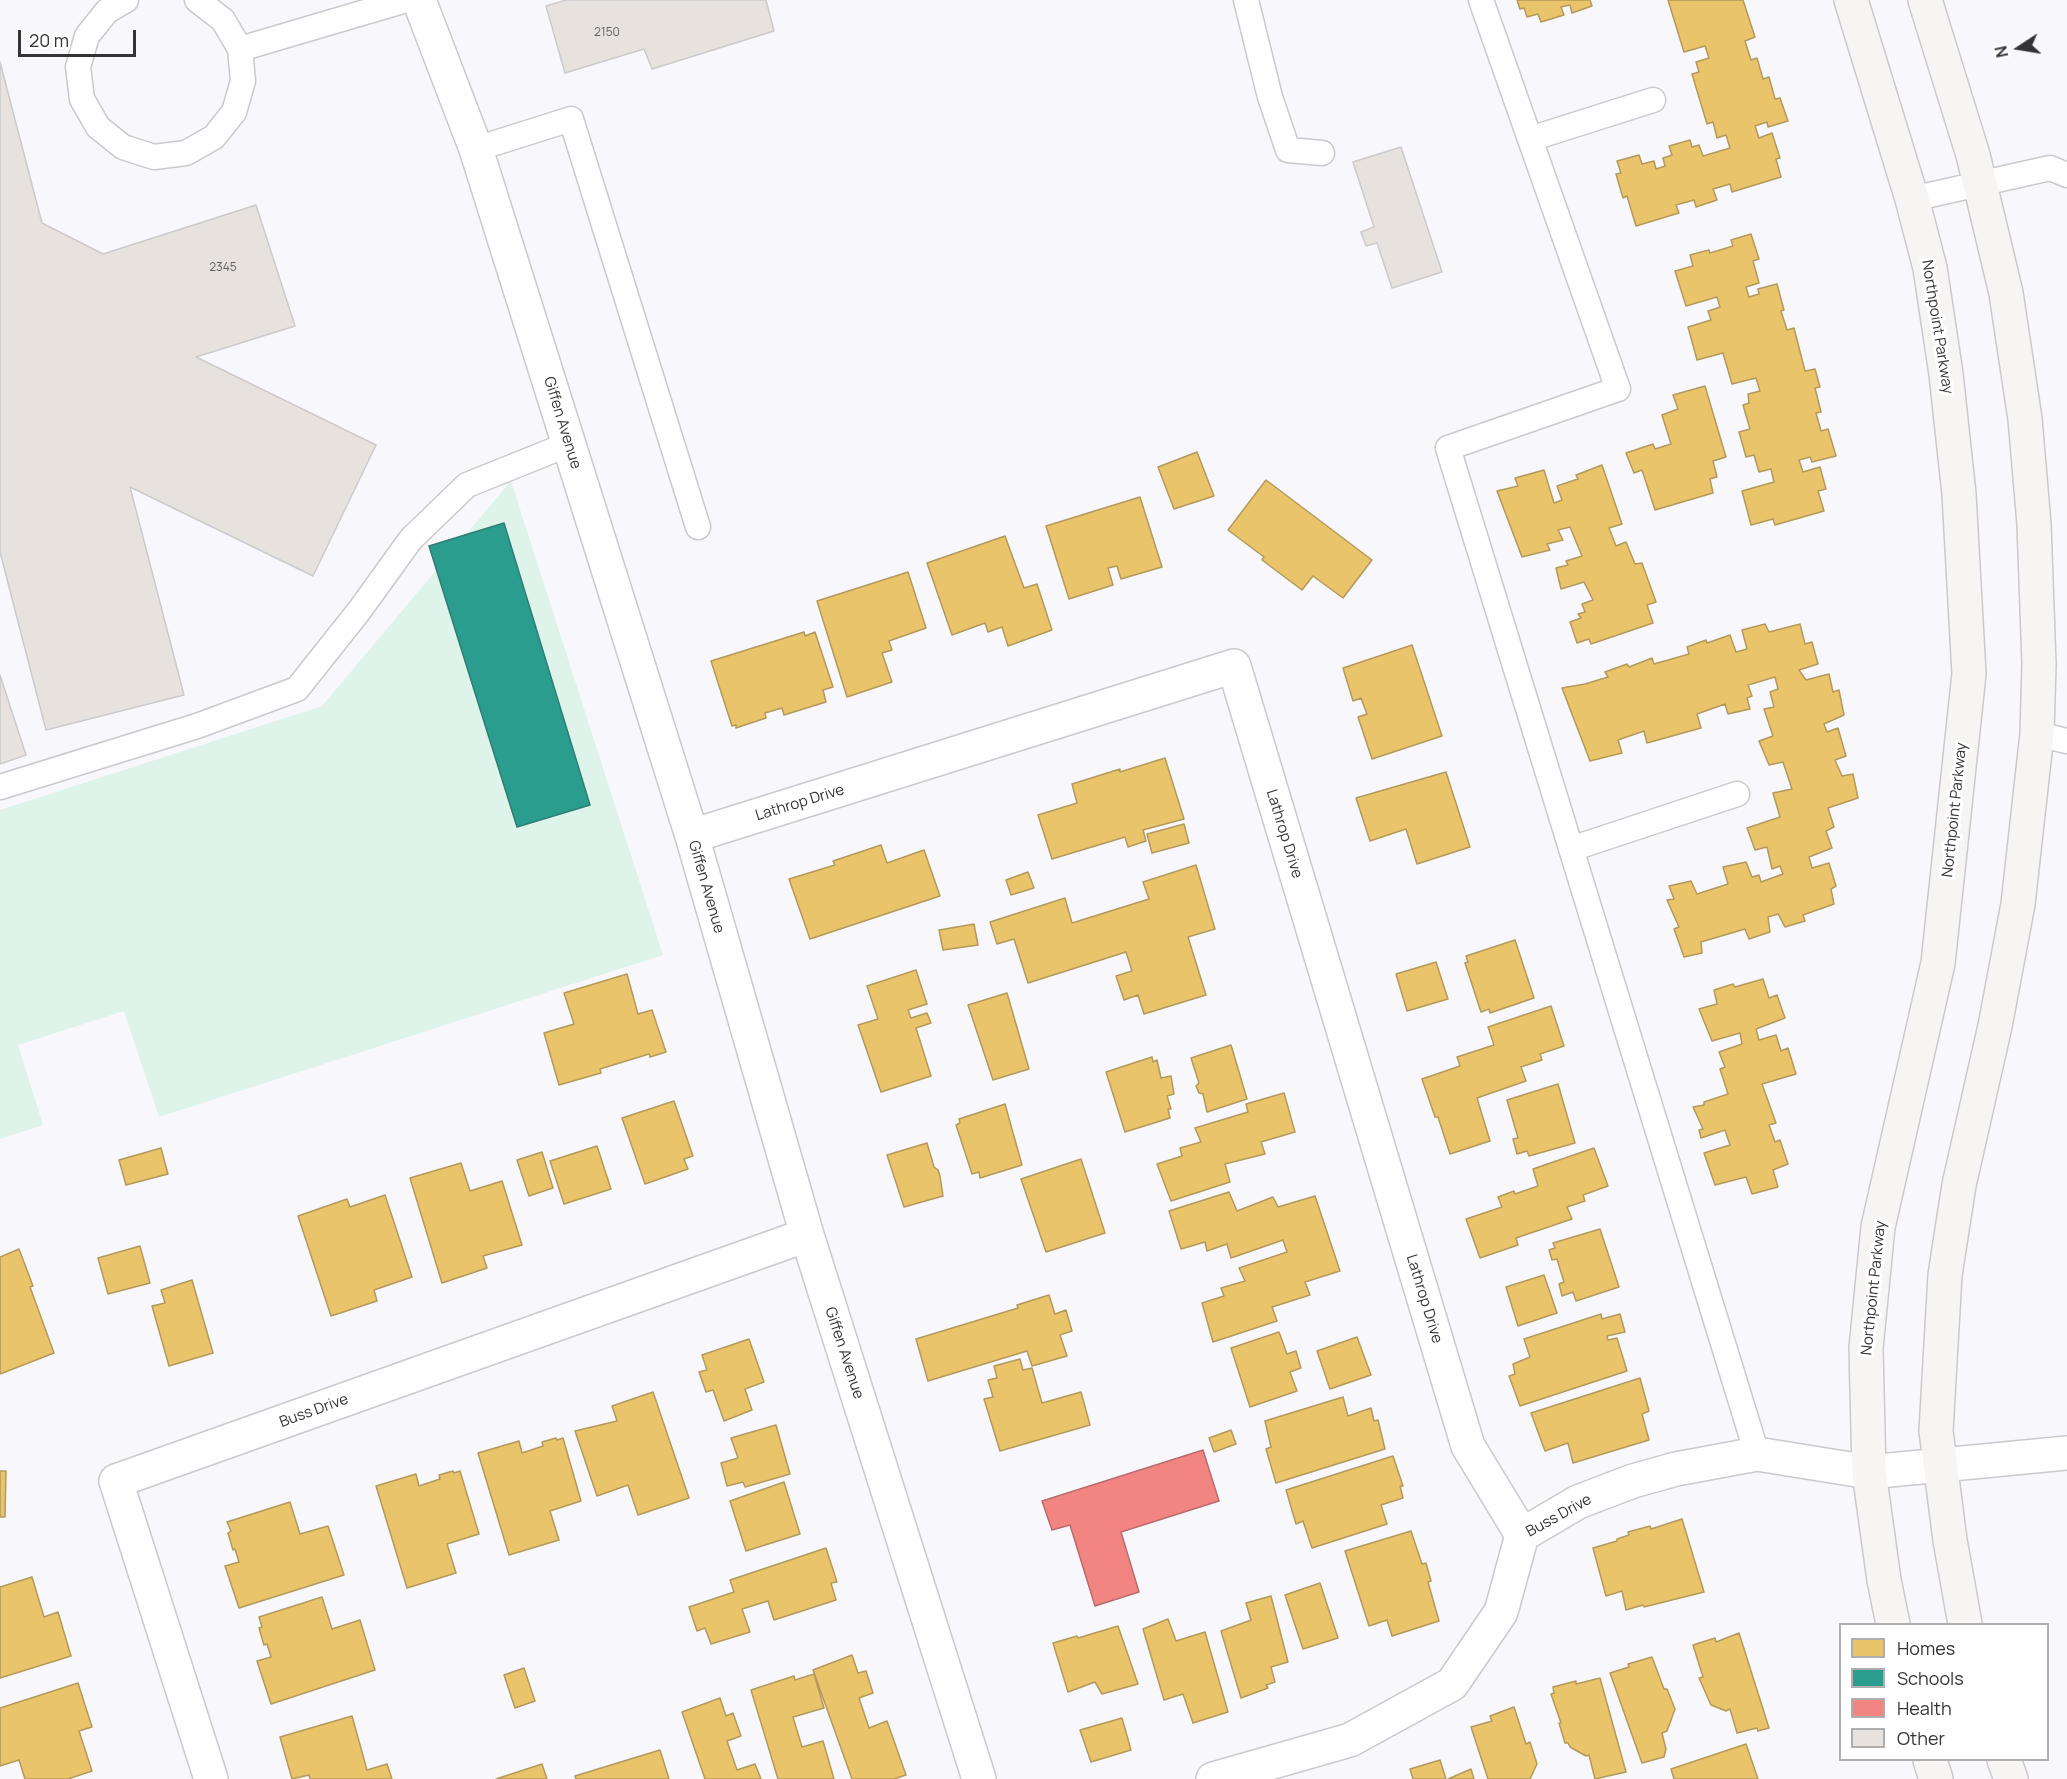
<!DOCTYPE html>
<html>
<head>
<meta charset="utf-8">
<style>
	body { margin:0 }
	#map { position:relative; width:2067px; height:1779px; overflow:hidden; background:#f8f8fc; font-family:Manrope,sans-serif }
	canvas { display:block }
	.legend { position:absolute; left:1839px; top:1623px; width:210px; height:138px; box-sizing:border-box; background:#fff; border:2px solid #aeaeaf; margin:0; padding:8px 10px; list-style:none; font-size:18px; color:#343437 }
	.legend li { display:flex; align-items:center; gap:12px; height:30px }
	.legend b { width:30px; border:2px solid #aeaeaf }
	.north { position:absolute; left:1989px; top:18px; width:60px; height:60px; -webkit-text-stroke:4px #fff; paint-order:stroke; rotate:258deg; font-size:16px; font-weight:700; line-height:24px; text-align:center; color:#343437 }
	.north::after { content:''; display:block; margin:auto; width:21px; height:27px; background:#343437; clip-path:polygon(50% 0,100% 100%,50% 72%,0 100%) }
	.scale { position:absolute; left:18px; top:30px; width:118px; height:27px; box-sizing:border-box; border:3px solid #343437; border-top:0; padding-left:8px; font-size:18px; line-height:21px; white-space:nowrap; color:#343437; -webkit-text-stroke:4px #fff; paint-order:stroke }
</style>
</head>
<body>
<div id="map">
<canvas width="2067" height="1779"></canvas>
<ul class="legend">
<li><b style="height:16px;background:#e9c46a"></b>Homes</li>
<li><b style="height:16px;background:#2a9d8f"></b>Schools</li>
<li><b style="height:16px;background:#f28482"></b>Health</li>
<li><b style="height:16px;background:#e7e2de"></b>Other</li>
</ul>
<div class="north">N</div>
<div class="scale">20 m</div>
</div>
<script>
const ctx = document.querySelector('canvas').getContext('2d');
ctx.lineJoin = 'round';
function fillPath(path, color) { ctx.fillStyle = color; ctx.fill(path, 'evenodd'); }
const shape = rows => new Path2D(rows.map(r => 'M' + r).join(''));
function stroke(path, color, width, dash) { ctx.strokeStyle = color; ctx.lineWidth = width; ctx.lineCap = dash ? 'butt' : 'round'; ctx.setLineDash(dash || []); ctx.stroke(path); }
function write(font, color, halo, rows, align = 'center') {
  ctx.font = font + ' Manrope,sans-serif'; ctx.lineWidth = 6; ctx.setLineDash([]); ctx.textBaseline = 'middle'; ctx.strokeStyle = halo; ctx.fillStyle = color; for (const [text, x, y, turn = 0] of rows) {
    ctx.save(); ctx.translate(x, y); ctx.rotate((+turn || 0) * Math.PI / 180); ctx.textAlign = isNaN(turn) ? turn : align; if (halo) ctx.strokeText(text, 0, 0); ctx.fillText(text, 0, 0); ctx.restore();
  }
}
fillPath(shape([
	[511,481,663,955,159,1117,124,1011,18,1045,43,1125,0,1139,0,810,322,706]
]), '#def3e9');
const homes = shape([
	[1517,0,1590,0,1592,6,1572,13,1570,5,1561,7,1564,15,1541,22,1538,14,1527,17,1524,8,1520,9,1517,0],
	[1668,0,1743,0,1755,37,1745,41,1751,60,1757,58,1763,79,1769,77,1775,99,1780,98,1788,121,1768,127,1767,122,1755,126,1759,138,1772,133,1780,158,1776,159,1781,177,1732,192,1730,184,1713,189,1717,200,1696,207,1694,200,1676,205,1679,213,1636,226,1627,196,1623,198,1616,174,1621,173,1617,161,1639,155,1642,164,1654,161,1656,169,1665,166,1663,158,1672,155,1669,146,1690,140,1692,147,1699,145,1703,156,1730,148,1726,135,1717,138,1713,122,1707,124,1692,74,1699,72,1696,62,1709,58,1705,46,1684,52,1668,0],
	[1751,234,1759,259,1753,261,1759,283,1746,287,1749,297,1759,294,1758,289,1777,284,1784,310,1781,311,1787,330,1794,328,1805,371,1815,369,1820,387,1815,388,1821,412,1816,413,1821,431,1828,429,1836,456,1812,462,1810,457,1799,460,1803,472,1820,467,1826,489,1818,491,1824,511,1775,525,1773,519,1751,525,1742,491,1774,482,1771,469,1759,472,1754,455,1746,457,1739,432,1750,429,1743,405,1749,403,1748,394,1760,391,1756,378,1732,384,1723,353,1697,360,1688,327,1711,320,1708,311,1720,307,1717,297,1686,306,1675,271,1693,266,1690,255,1709,250,1710,253,1733,246,1731,240,1751,234],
	[1705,386,1726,457,1713,461,1717,477,1710,479,1713,493,1655,510,1642,470,1634,473,1626,453,1653,444,1655,449,1671,444,1662,415,1678,409,1673,395,1705,386],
	[1197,452,1214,496,1174,509,1158,467,1197,452],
	[1602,465,1622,524,1609,528,1616,546,1626,542,1635,564,1642,563,1656,602,1647,605,1653,623,1591,644,1589,639,1577,643,1570,622,1581,618,1578,614,1585,612,1582,604,1593,600,1584,582,1561,589,1556,568,1568,565,1566,561,1582,556,1570,527,1558,530,1563,540,1547,544,1550,550,1522,557,1497,491,1518,486,1515,478,1544,470,1554,503,1562,500,1557,486,1578,479,1576,475,1602,465],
	[1266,480,1372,560,1343,598,1313,576,1302,590,1262,560,1264,557,1228,530,1266,480],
	[1140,497,1162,567,1121,579,1117,566,1108,568,1113,585,1069,599,1046,526,1140,497],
	[1005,536,1024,588,1037,584,1052,630,1008,646,1002,627,988,632,985,623,952,635,927,563,1005,536],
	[908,572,926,628,889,641,892,650,882,653,892,682,847,697,817,601,908,572],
	[1765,624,1769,632,1800,624,1805,644,1812,642,1818,664,1799,670,1806,680,1829,674,1833,692,1839,690,1844,715,1824,724,1827,732,1838,728,1846,756,1835,760,1842,776,1853,774,1858,798,1828,808,1834,827,1826,831,1832,848,1809,857,1812,868,1829,863,1836,886,1831,889,1834,904,1803,915,1805,921,1785,927,1778,914,1768,917,1770,932,1749,939,1745,929,1701,942,1702,953,1684,957,1674,929,1679,927,1667,900,1674,899,1669,886,1691,881,1697,894,1728,884,1723,867,1746,862,1752,877,1759,875,1761,882,1783,874,1780,866,1772,869,1767,847,1755,850,1747,828,1780,817,1773,793,1792,789,1783,762,1769,765,1759,741,1773,736,1764,709,1774,707,1770,692,1778,689,1775,677,1748,685,1752,696,1747,698,1750,709,1728,714,1725,704,1697,714,1701,728,1647,743,1644,731,1618,740,1622,753,1590,761,1562,688,1585,684,1608,677,1605,672,1627,664,1629,667,1652,658,1654,664,1689,654,1687,647,1706,640,1707,643,1730,635,1736,652,1747,649,1742,630,1765,624],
	[804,632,805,636,815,632,833,687,823,690,826,702,784,715,782,708,765,713,766,718,736,728,736,725,732,726,711,661,804,632],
	[1412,645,1442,736,1372,759,1358,717,1367,714,1361,698,1353,701,1343,668,1412,645],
	[1165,758,1184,819,1143,830,1146,841,1128,847,1125,837,1052,859,1038,815,1077,803,1072,784,1120,769,1120,772,1165,758],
	[1446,772,1470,847,1417,864,1406,829,1370,841,1356,798,1446,772],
	[1184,824,1189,843,1152,853,1147,834,1184,824],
	[881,845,887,863,924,850,940,896,810,939,789,879,835,865,833,861,881,845],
	[1196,865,1215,929,1188,937,1206,995,1144,1014,1138,995,1124,1000,1116,976,1132,971,1126,952,1028,983,1014,939,997,944,990,922,1065,898,1072,923,1149,899,1143,882,1196,865],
	[1028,872,1034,888,1011,895,1006,880,1028,872],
	[974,924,978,945,943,950,939,930,974,924],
	[1515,940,1534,998,1490,1013,1489,1009,1481,1012,1465,963,1468,962,1466,956,1515,940],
	[1436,962,1448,999,1407,1011,1396,974,1436,962],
	[916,970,927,1004,908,1010,911,1018,927,1013,931,1023,916,1028,931,1076,881,1092,858,1025,878,1019,867,986,916,970],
	[627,974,638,1014,652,1010,666,1052,650,1057,649,1054,600,1069,601,1073,559,1085,544,1033,574,1024,564,993,627,974],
	[1763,979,1769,998,1777,995,1785,1018,1756,1029,1759,1040,1776,1035,1781,1051,1788,1048,1796,1074,1762,1084,1776,1123,1769,1125,1775,1142,1780,1140,1788,1164,1773,1170,1778,1187,1752,1194,1746,1177,1715,1185,1704,1153,1730,1145,1725,1130,1701,1138,1699,1130,1703,1129,1693,1107,1704,1105,1704,1102,1728,1094,1720,1069,1725,1067,1719,1052,1742,1044,1740,1033,1712,1041,1699,1009,1717,1004,1714,990,1733,984,1735,987,1763,979],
	[1007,993,1029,1069,993,1080,968,1005,1007,993],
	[1551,1006,1564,1046,1540,1054,1542,1060,1521,1067,1526,1081,1477,1098,1490,1141,1450,1154,1438,1117,1435,1117,1422,1079,1460,1066,1457,1057,1494,1045,1488,1027,1551,1006],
	[1231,1045,1247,1099,1207,1112,1203,1094,1199,1093,1196,1086,1199,1083,1191,1058,1231,1045],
	[1152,1057,1153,1062,1157,1060,1161,1078,1171,1076,1174,1094,1167,1096,1171,1109,1168,1109,1170,1118,1125,1132,1106,1072,1152,1057],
	[1558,1084,1575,1143,1529,1156,1527,1151,1517,1154,1513,1139,1518,1138,1507,1100,1558,1084],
	[1284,1093,1295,1132,1261,1142,1265,1154,1225,1164,1230,1182,1171,1201,1157,1164,1182,1156,1180,1148,1201,1142,1195,1128,1248,1112,1246,1104,1284,1093],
	[674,1101,693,1156,684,1159,688,1169,645,1184,622,1118,674,1101],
	[1005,1104,1022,1165,980,1178,979,1172,972,1174,956,1125,960,1123,959,1119,1005,1104],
	[927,1143,934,1167,938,1170,940,1176,943,1196,904,1207,887,1155,927,1143],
	[597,1146,611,1189,564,1204,550,1161,597,1146],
	[161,1148,168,1174,126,1185,119,1160,161,1148],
	[1594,1148,1608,1186,1583,1195,1585,1201,1567,1207,1572,1219,1516,1238,1518,1245,1480,1258,1466,1219,1502,1207,1498,1197,1514,1191,1515,1194,1538,1186,1533,1169,1594,1148],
	[542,1152,553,1188,529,1196,517,1160,542,1152],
	[1081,1159,1105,1233,1046,1252,1021,1179,1081,1159],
	[461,1163,470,1191,502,1181,522,1245,483,1256,487,1268,442,1283,410,1178,461,1163],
	[1229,1192,1237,1211,1273,1197,1278,1207,1315,1196,1340,1271,1305,1282,1310,1295,1272,1307,1277,1321,1213,1342,1202,1303,1224,1296,1221,1288,1245,1281,1239,1268,1287,1252,1283,1240,1231,1258,1227,1244,1207,1251,1205,1242,1181,1249,1169,1211,1229,1192],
	[385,1195,412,1277,374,1290,377,1301,331,1316,298,1216,347,1199,350,1207,385,1195],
	[1600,1229,1619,1287,1576,1301,1573,1292,1562,1296,1559,1284,1564,1282,1557,1259,1552,1260,1549,1250,1555,1248,1553,1243,1600,1229],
	[140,1246,150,1283,108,1294,98,1258,140,1246],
	[19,1249,33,1286,30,1287,54,1353,0,1374,0,1257,19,1249],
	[1544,1275,1557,1313,1518,1326,1506,1287,1544,1275],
	[192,1280,213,1353,169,1366,152,1306,165,1303,161,1290,192,1280],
	[1049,1295,1055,1314,1066,1310,1072,1331,1060,1335,1067,1356,1032,1366,1027,1351,928,1381,916,1339,1018,1308,1017,1305,1049,1295],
	[1601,1314,1602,1319,1620,1314,1625,1332,1607,1336,1608,1340,1617,1338,1627,1371,1520,1406,1509,1376,1515,1374,1513,1364,1530,1357,1524,1339,1601,1314],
	[1279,1332,1287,1354,1296,1351,1301,1368,1290,1372,1297,1391,1250,1407,1231,1348,1279,1332],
	[1357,1337,1371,1375,1330,1389,1317,1351,1357,1337],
	[749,1339,764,1382,745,1389,752,1410,724,1421,713,1390,706,1392,699,1372,707,1370,702,1355,749,1339],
	[1020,1359,1023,1370,1032,1368,1042,1403,1081,1392,1090,1425,1000,1451,984,1399,993,1397,988,1380,997,1378,994,1366,1020,1359],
	[1640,1378,1649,1411,1642,1414,1649,1440,1573,1463,1568,1443,1545,1451,1531,1413,1640,1378],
	[653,1392,689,1498,638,1515,628,1485,597,1496,575,1431,617,1421,612,1406,653,1392],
	[1343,1397,1348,1416,1371,1408,1374,1421,1378,1420,1385,1449,1276,1483,1266,1449,1271,1447,1265,1421,1343,1397],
	[776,1425,790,1474,745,1487,743,1482,727,1486,721,1463,738,1458,731,1438,776,1425],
	[1231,1430,1236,1444,1214,1452,1209,1438,1231,1430],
	[556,1438,557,1440,563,1438,581,1501,550,1511,559,1540,509,1555,478,1453,519,1441,522,1453,543,1446,542,1442,556,1438],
	[1393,1456,1403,1486,1400,1486,1403,1498,1381,1505,1387,1524,1312,1548,1303,1521,1296,1524,1286,1490,1393,1456],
	[0,1471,6,1471,5,1517,0,1517,0,1471],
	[453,1471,454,1473,460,1471,479,1534,447,1544,456,1573,407,1588,376,1486,416,1474,419,1486,440,1479,439,1475,453,1471],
	[784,1482,800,1534,746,1551,730,1501,784,1482],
	[290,1502,300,1534,328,1526,344,1575,239,1608,225,1566,239,1562,235,1549,233,1550,228,1533,231,1531,227,1522,290,1502],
	[1682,1519,1704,1592,1644,1607,1643,1605,1626,1610,1622,1591,1606,1596,1593,1548,1617,1541,1617,1539,1629,1535,1628,1532,1650,1526,1651,1529,1682,1519],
	[1411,1531,1422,1564,1426,1563,1431,1581,1428,1582,1439,1621,1392,1636,1387,1620,1369,1626,1345,1551,1411,1531],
	[826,1548,837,1582,831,1583,836,1600,774,1620,768,1601,742,1609,750,1632,711,1644,705,1628,697,1631,689,1607,734,1592,730,1580,826,1548],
	[32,1577,44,1617,58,1612,71,1656,0,1678,0,1587,32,1577],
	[1320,1583,1338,1638,1303,1649,1285,1595,1320,1583],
	[1271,1596,1288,1662,1271,1667,1275,1682,1266,1685,1268,1688,1241,1698,1221,1631,1251,1620,1246,1603,1271,1596],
	[322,1597,332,1629,360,1620,375,1670,271,1704,257,1661,271,1657,267,1644,264,1645,259,1628,262,1627,259,1617,322,1597],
	[1168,1619,1176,1641,1205,1632,1228,1712,1193,1723,1183,1694,1164,1700,1143,1629,1168,1619],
	[1118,1626,1138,1684,1102,1694,1095,1682,1068,1692,1053,1643,1077,1636,1078,1638,1118,1626],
	[1739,1633,1769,1728,1758,1731,1757,1728,1737,1733,1730,1709,1726,1711,1711,1705,1699,1678,1703,1677,1693,1645,1715,1638,1716,1642,1739,1633],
	[852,1655,858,1673,866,1671,873,1693,859,1698,869,1728,887,1721,906,1775,894,1779,852,1779,813,1670,852,1655],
	[1652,1657,1664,1689,1667,1689,1675,1709,1667,1731,1662,1733,1666,1749,1664,1757,1642,1763,1610,1673,1629,1667,1628,1664,1652,1657],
	[524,1668,535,1701,515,1708,504,1675,524,1668],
	[814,1674,824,1708,793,1717,802,1747,823,1741,834,1779,778,1779,751,1690,794,1676,795,1680,814,1674],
	[1600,1678,1626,1772,1595,1779,1589,1755,1586,1756,1570,1747,1568,1743,1565,1743,1559,1723,1561,1723,1551,1694,1554,1693,1553,1687,1576,1681,1576,1684,1600,1678],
	[78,1683,92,1727,79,1731,92,1771,68,1779,25,1779,19,1760,0,1766,0,1708,78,1683],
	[720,1698,726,1716,733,1713,741,1736,727,1741,737,1770,755,1764,761,1779,705,1779,682,1712,720,1698],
	[1514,1707,1526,1744,1530,1742,1537,1764,1530,1779,1488,1779,1471,1727,1492,1721,1490,1716,1514,1707],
	[352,1716,367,1770,387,1764,392,1779,310,1779,309,1775,292,1779,280,1737,352,1716],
	[1122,1718,1131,1750,1091,1762,1080,1730,1122,1718],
	[1746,1744,1758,1779,1674,1779,1671,1769,1746,1744],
	[660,1750,669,1779,576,1779,575,1776,660,1750],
	[1440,1760,1446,1779,1413,1779,1410,1769,1440,1760],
	[542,1764,547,1779,496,1779,542,1764],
	[1471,1769,1474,1779,1448,1779,1471,1769]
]);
fillPath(homes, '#e9c46a');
stroke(homes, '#b3995b', 1.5);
const schools = shape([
	[504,523,590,805,517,827,429,546,504,523]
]);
fillPath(schools, '#2a9d8f');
stroke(schools, '#2d7e75', 1.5);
const health = shape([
	[1203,1450,1219,1501,1121,1532,1139,1592,1095,1606,1070,1525,1052,1530,1042,1501,1203,1450]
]);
fillPath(health, '#f28482');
stroke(health, '#b96c6c', 1.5);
const building = shape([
	[566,0,766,0,774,31,652,69,644,49,565,73,546,6,566,0],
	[0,62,42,223,103,254,256,205,295,326,196,357,376,445,313,576,130,487,184,695,46,730,0,552,0,62],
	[1401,147,1442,272,1392,288,1377,243,1366,246,1361,232,1374,227,1353,162,1401,147],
	[0,675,26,755,0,764,0,675]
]);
fillPath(building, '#e7e2de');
stroke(building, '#cccbcc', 1.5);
const lane = shape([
	[126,0,107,11,87,36,78,67,82,99,98,127,123,147,154,157,186,153,214,137,234,112,243,81,240,49,223,20,197,0],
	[1246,0,1270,97,1288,150,1322,153],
	[1481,0,1618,389,1448,448,1757,1454],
	[240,49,406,0],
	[1530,139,1653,100],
	[476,149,571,119,698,527],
	[1912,199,2050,168,2067,175],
	[2037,734,2067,741],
	[0,787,197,726,297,689,359,611,411,539,467,485,569,444],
	[1571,849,1737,794]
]);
const street = shape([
	[419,0,476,149,692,836,807,1235,979,1779],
	[692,836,1234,666,1468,1446,1522,1535],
	[211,1779,116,1481,807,1235],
	[1213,1779,1350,1740,1452,1684,1501,1612,1522,1535,1578,1502,1633,1481,1676,1469,1757,1454,1869,1472,2067,1453]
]);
const secondary = shape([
	[1851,0,1912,199,1930,268,1946,374,1959,494,1969,674,1938,963,1878,1227,1866,1348,1869,1472,1884,1580,1893,1624],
	[1925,0,1973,155,2006,293,2025,419,2034,524,2039,664,2037,734,2018,904,1995,1026,1959,1185,1945,1275,1936,1431,1950,1540,1965,1624],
	[1930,1760,1936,1779],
	[2004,1760,2011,1779]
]);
stroke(lane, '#cacacd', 27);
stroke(street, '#cacacd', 36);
stroke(secondary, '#cacacd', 36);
stroke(lane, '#fefeff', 24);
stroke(street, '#fefeff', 33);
stroke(secondary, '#f7f4f4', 33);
write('12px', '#626162', null, [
	["2150",607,33],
	["2345",223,268]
]);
write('15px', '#343437', '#fff', [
	["Northpoint Parkway",1937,327,81],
	["Giffen Avenue",562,423,73],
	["Lathrop Drive",800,803,-17],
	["Northpoint Parkway",1955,810,-84],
	["Lathrop Drive",1284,834,73],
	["Giffen Avenue",706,887,74],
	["Northpoint Parkway",1874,1288,-84],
	["Lathrop Drive",1424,1299,73],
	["Giffen Avenue",844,1353,72],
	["Buss Drive",314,1411,-20],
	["Buss Drive",1559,1516,-29]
]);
</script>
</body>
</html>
